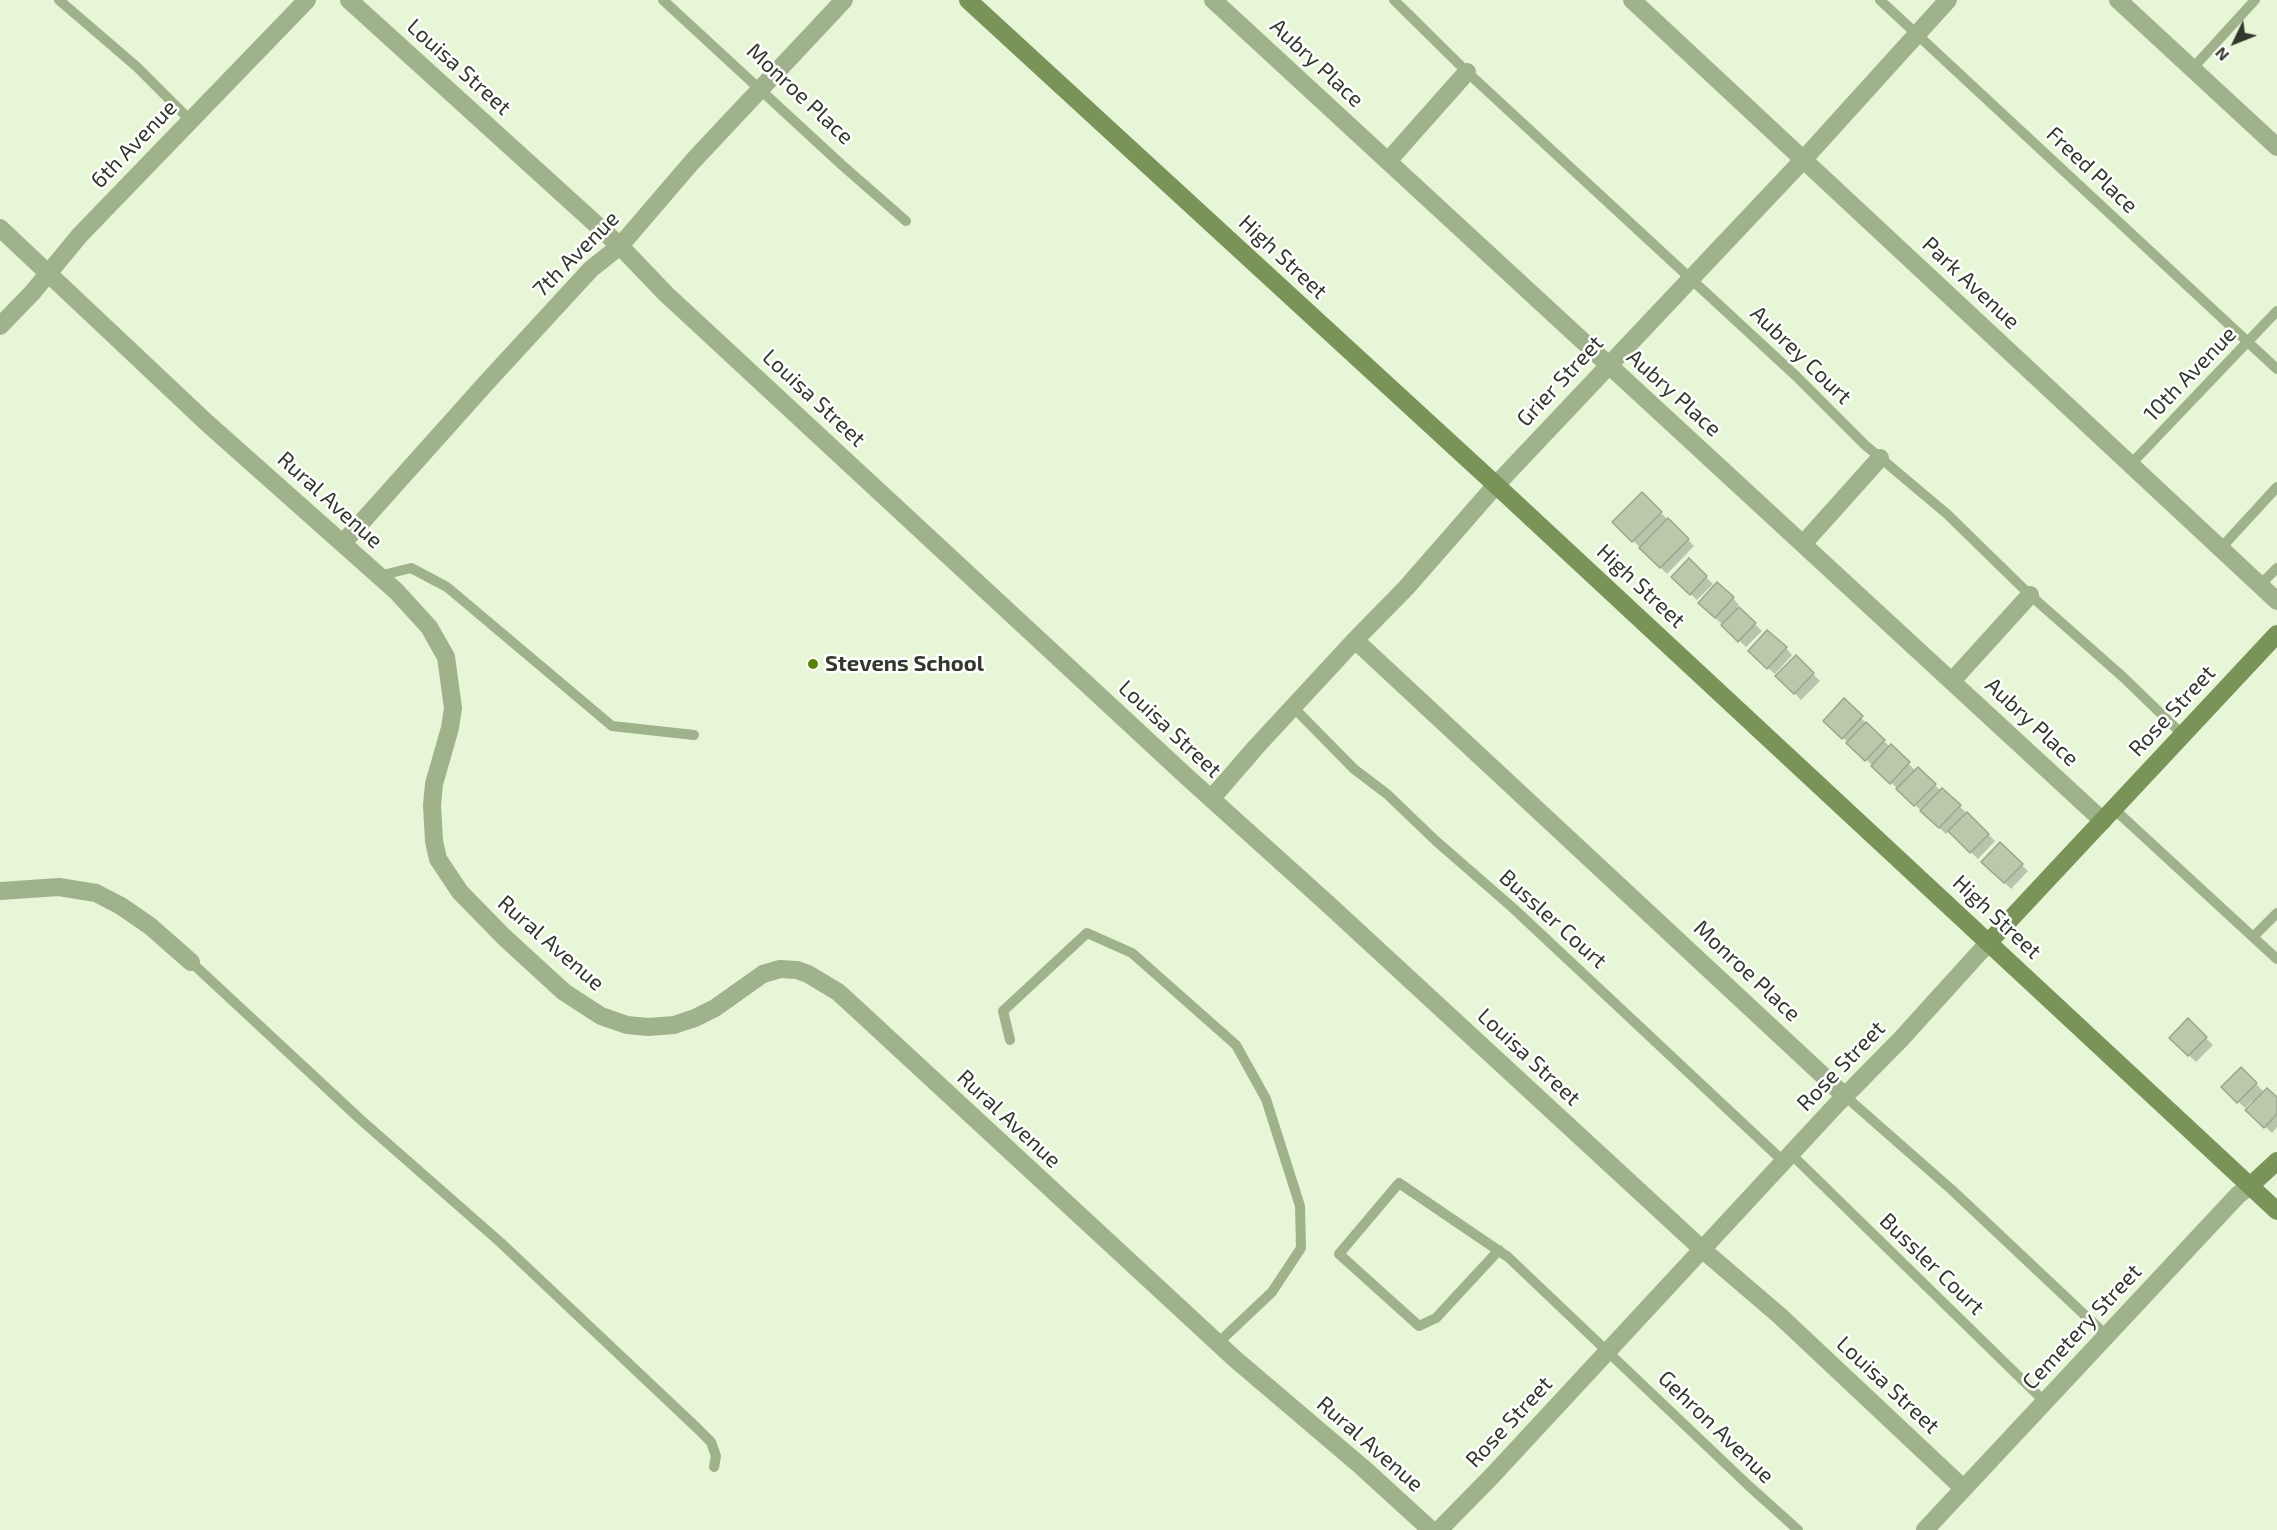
<!DOCTYPE html>
<html>
<head>
<meta charset="utf-8">
<style>
	body { margin:0 }
	#map { position:relative; width:2277px; height:1530px; overflow:hidden; background:#e7f6d6; font-family:"Exo 2",sans-serif }
	canvas { display:block }
	.north { position:absolute; left:2205px; top:12px; width:60px; height:60px; -webkit-text-stroke:4px #fff; paint-order:stroke; rotate:227deg; font-size:16px; font-weight:700; line-height:24px; text-align:center; color:#33382c }
	.north::after { content:''; display:block; margin:auto; width:21px; height:27px; background:#33382c; clip-path:polygon(50% 0,100% 100%,50% 72%,0 100%) }
</style>
</head>
<body>
<div id="map">
<canvas width="2277" height="1530"></canvas>
<div class="north">N</div>
</div>
<script>
const ctx = document.querySelector('canvas').getContext('2d');
ctx.lineJoin = 'round';
function fillPath(path, color) { ctx.fillStyle = color; ctx.fill(path, 'evenodd'); }
const shape = rows => new Path2D(rows.map(r => 'M' + r).join(''));
function stroke(path, color, width, dash) { ctx.strokeStyle = color; ctx.lineWidth = width; ctx.lineCap = dash ? 'butt' : 'round'; ctx.setLineDash(dash || []); ctx.stroke(path); }
function write(font, color, halo, rows, align = 'center') {
  ctx.font = font + ' "Exo 2",sans-serif'; ctx.lineWidth = 5; ctx.setLineDash([]); ctx.textBaseline = 'middle'; ctx.strokeStyle = halo; ctx.fillStyle = color; for (const [text, x, y, turn = 0] of rows) {
    ctx.save(); ctx.translate(x, y); ctx.rotate((+turn || 0) * Math.PI / 180); ctx.textAlign = isNaN(turn) ? turn : align; if (halo) ctx.strokeText(text, 0, 0); ctx.fillText(text, 0, 0); ctx.restore();
  }
}
fillPath(shape([
	[1642,494,1694,546,1667,574,1614,522],
	[1689,560,1713,584,1697,600,1673,577],
	[1733,598,1739,605,1737,607,1762,631,1746,647,1707,610],
	[1786,648,1792,655,1775,674,1756,658],
	[1796,657,1820,681,1801,700,1778,676],
	[1844,701,1890,747,1916,771,1918,769,1941,791,1943,790,1995,841,1978,859,1949,831,1946,834,1825,721],
	[2000,844,2028,871,2011,889,1983,862],
	[2188,1021,2213,1045,2196,1062,2171,1038],
	[2241,1069,2264,1092,2277,1100,2277,1127,2272,1133,2247,1110,2254,1103,2252,1101,2245,1108,2223,1087]
]), '#0003');
const building = shape([
	[1642,492,1662,512,1632,542,1612,522,1642,492],
	[1668,518,1689,539,1660,568,1639,548,1668,518],
	[1689,558,1707,576,1690,595,1671,577,1689,558],
	[1717,582,1734,597,1715,618,1698,603,1717,582],
	[1739,607,1756,623,1738,642,1721,625,1739,607],
	[1767,630,1787,647,1767,669,1748,651,1767,630],
	[1796,655,1814,673,1794,694,1775,676,1796,655],
	[1844,698,1863,716,1842,739,1823,721,1844,698],
	[1866,722,1885,740,1865,761,1846,743,1866,722],
	[1891,744,1910,762,1890,784,1871,766,1891,744],
	[1918,767,1936,784,1914,806,1896,789,1918,767],
	[1942,788,1961,805,1939,828,1920,811,1942,788],
	[1967,812,1989,834,1970,853,1948,831,1967,812],
	[2000,842,2023,864,2004,883,1981,862,2000,842],
	[2188,1018,2207,1037,2188,1056,2169,1038,2188,1018],
	[2241,1067,2257,1083,2237,1103,2221,1087,2241,1067],
	[2267,1088,2277,1097,2277,1114,2264,1128,2245,1110,2267,1088]
]);
fillPath(building, '#bac9aa');
stroke(building, '#99a78a', 1.5);
stroke(shape([
	[59,0,137,67,191,121],
	[663,0,843,166,906,221],
	[1394,0,1467,72,1796,376,1865,445,1947,514,2030,595,2123,677,2183,735],
	[1880,0,2277,369],
	[2192,69,2255,0],
	[2130,465,2277,311],
	[2221,548,2277,487],
	[379,576,411,568,447,587,612,726,694,735],
	[2260,585,2277,568],
	[1293,707,1354,769,1387,794,1436,841,1513,908,1784,1162],
	[2114,809,2277,959],
	[2253,937,2277,913],
	[191,962,361,1120,500,1242,697,1428,711,1442,716,1456,714,1467],
	[1010,1040,1003,1011,1087,933,1132,953,1236,1045,1266,1099,1300,1206,1301,1248,1272,1292,1218,1343],
	[1845,1096,1952,1190,2107,1336],
	[1791,1154,2045,1402],
	[1499,1250,1436,1318,1419,1326,1339,1254,1399,1183,1508,1257,1749,1486,1798,1530]
]), '#9fb28b', 10);
stroke(shape([
	[349,0,620,246,666,294,1186,776,1328,904,1703,1250,1780,1316,1963,1488],
	[1213,0,2103,821],
	[1632,0,2277,601],
	[2118,0,2277,147],
	[1388,161,1467,72],
	[0,228,207,423,396,591,429,627,446,657,453,708,450,728,434,784,432,805,434,841,438,859,460,892,504,937,564,992,601,1016,627,1025,648,1027,674,1025,695,1018,715,1008,763,974,780,969,797,970,808,974,838,992,862,1014,1235,1359,1362,1467,1431,1530],
	[0,326,32,293,80,235,307,0],
	[343,543,487,382,591,269,620,246,692,162,844,0],
	[1803,544,1880,458],
	[1355,640,1845,1096],
	[1952,681,2030,595],
	[1211,799,1256,747,1355,640,1406,588,1496,485,1803,160,1948,0],
	[0,891,59,887,96,893,121,906,150,926,191,962],
	[1439,1530,1491,1477,1837,1104,1901,1039,1989,942],
	[1925,1530,2238,1195,2251,1185]
]), '#9fb28b', 18);
stroke(shape([
	[968,0,1496,485,2277,1211],
	[1989,942,2277,634],
	[2251,1185,2277,1161]
]), '#799359', 18);
for (const [x, y, r, color] of [
	[813,664,6,"#598206"]
]) { const dot = new Path2D(); dot.arc(x, y, r, 0, 2 * Math.PI); ctx.fillStyle = color; ctx.fill(dot); stroke(dot, '#fff', 2); }
write('22px', '#33382c', '#fff', [
	["Aubry Place",1317,63,43],
	["Louisa Street",459,67,42],
	["Monroe Place",800,94,43],
	["6th Avenue",134,144,-46],
	["Freed Place",2092,170,43],
	["7th Avenue",576,254,-45],
	["High Street",1283,257,43],
	["Park Avenue",1971,283,43],
	["Aubrey Court",1801,355,44],
	["10th Avenue",2190,374,-46],
	["Grier Street",1560,381,-47],
	["Aubry Place",1674,393,42],
	["Louisa Street",814,398,43],
	["Rural Avenue",330,500,42],
	["High Street",1641,586,43],
	["Rose Street",2172,711,-47],
	["Aubry Place",2032,722,43],
	["Louisa Street",1170,729,43],
	["High Street",1997,917,43],
	["Bussler Court",1553,919,42],
	["Rural Avenue",551,943,41],
	["Monroe Place",1747,971,43],
	["Louisa Street",1529,1057,43],
	["Rose Street",1841,1066,-46],
	["Rural Avenue",1009,1119,43],
	["Bussler Court",1932,1264,44],
	["Cemetery Street",2082,1327,-47],
	["Louisa Street",1888,1385,43],
	["Rose Street",1509,1422,-47],
	["Gehron Avenue",1716,1427,44],
	["Rural Avenue",1370,1444,41]
]);
write('bold 22px', '#33382c', '#fff', [
	["Stevens School",825,664]
], 'left');
</script>
</body>
</html>
